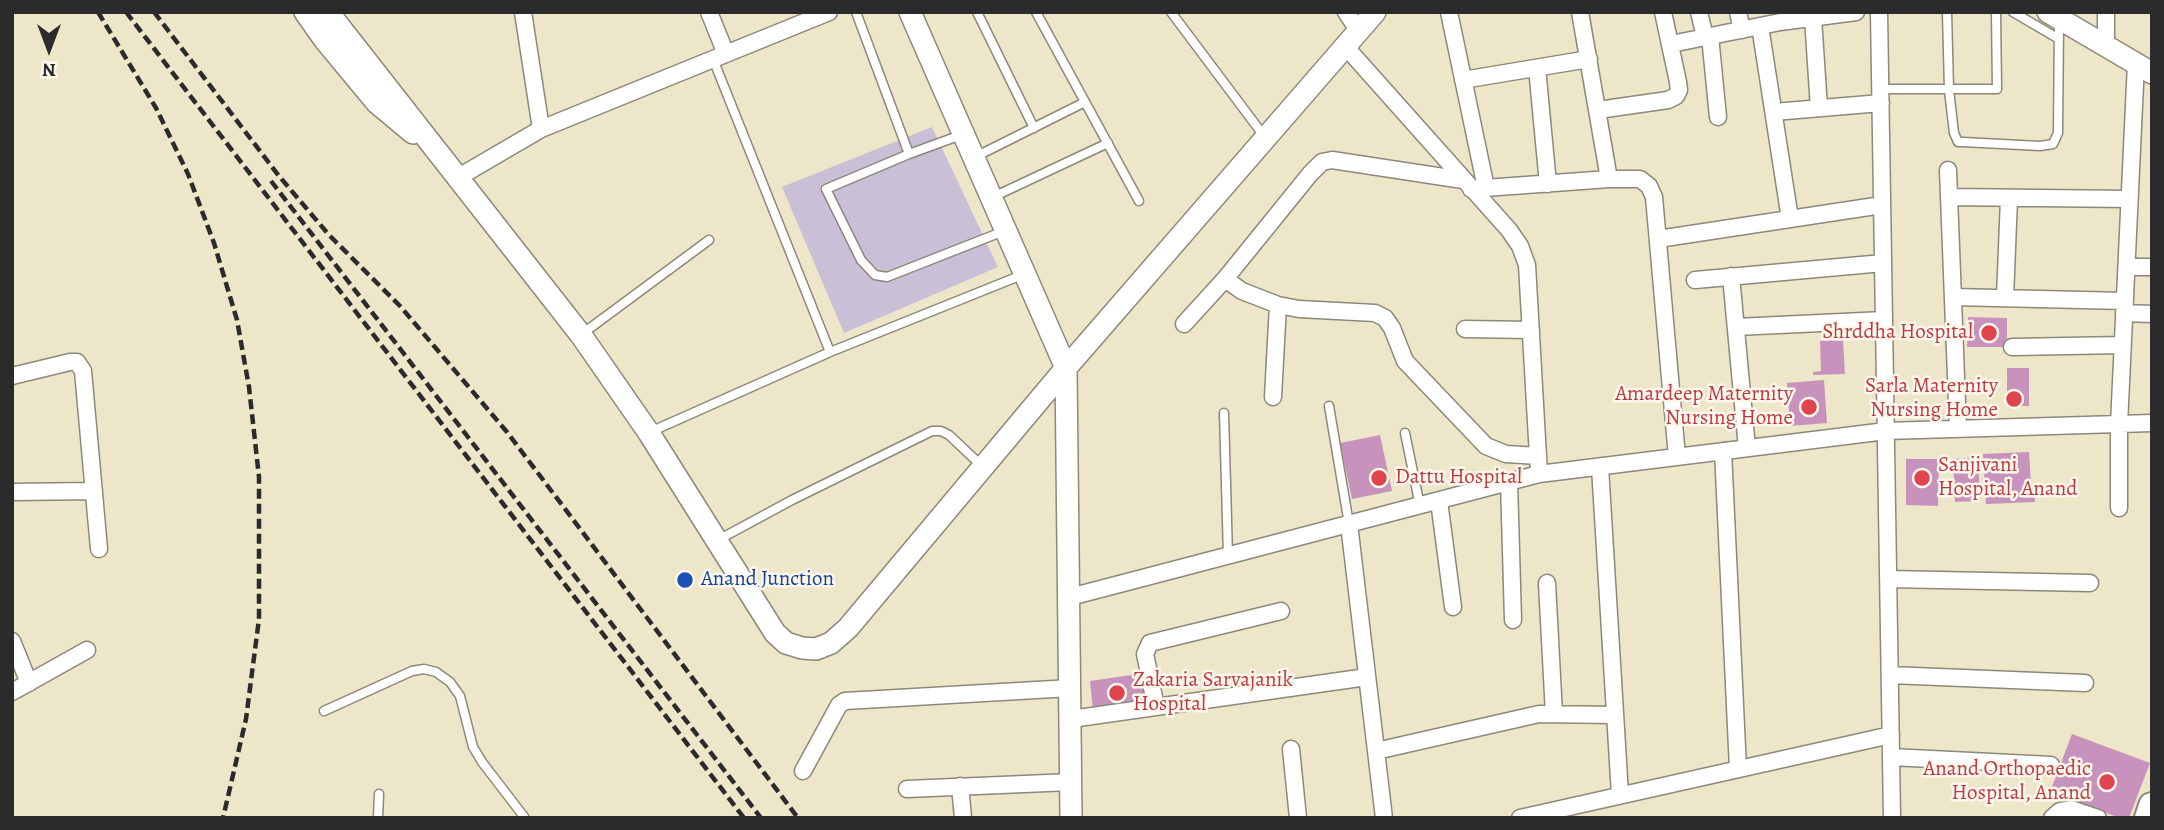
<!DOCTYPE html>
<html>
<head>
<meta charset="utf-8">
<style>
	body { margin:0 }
	#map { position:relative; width:2164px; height:830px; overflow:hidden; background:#ede6c9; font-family:Alegreya,serif }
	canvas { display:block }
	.frame { position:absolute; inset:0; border:14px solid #2b2b2b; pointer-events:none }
	.north { position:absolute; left:14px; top:14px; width:70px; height:70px; -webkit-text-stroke:5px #fbf7ec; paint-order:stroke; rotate:180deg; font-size:19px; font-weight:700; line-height:28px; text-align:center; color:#2b2b2b }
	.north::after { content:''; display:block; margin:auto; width:24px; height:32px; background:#2b2b2b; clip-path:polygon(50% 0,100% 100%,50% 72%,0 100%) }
</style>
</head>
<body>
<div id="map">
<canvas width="2164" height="830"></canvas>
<div class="frame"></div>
<div class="north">N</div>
</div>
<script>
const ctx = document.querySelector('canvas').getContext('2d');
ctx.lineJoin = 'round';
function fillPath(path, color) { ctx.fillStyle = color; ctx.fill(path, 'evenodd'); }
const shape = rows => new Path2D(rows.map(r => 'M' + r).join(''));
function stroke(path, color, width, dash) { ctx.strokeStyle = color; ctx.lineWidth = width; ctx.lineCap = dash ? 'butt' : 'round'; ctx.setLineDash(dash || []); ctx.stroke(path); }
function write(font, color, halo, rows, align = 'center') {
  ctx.font = font + ' Alegreya,serif'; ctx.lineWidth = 5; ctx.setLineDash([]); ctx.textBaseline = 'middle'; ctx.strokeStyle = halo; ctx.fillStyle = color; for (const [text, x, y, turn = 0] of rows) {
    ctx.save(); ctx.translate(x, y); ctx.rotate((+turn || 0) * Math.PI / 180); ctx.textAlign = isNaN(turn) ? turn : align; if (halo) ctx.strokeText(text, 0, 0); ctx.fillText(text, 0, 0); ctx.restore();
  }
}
fillPath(shape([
	[932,127,998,267,844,333,782,187]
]), '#c9bfd7');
fillPath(shape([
	[1968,317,2007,318,2007,347,1967,347],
	[1843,340,1845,374,1813,375,1813,372,1821,371,1820,341],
	[2007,368,2029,368,2029,406,2007,406],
	[1824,380,1827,423,1790,426,1787,383],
	[1380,435,1392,491,1352,499,1340,443],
	[2029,452,2031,484,2034,484,2035,502,1986,504,1983,454],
	[1978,458,1980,501,1955,502,1953,459],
	[1906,459,1939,459,1938,506,1906,505],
	[1145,673,1149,706,1093,712,1090,681],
	[2072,734,2150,763,2129,818,2120,818,2050,792]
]), '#c793bd');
const service = shape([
	[856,12,909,154],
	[977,12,1034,128],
	[1036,12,1139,201],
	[1171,12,1264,136],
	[1947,12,1949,90,1954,133,1958,142,1963,142,2040,146,2053,144,2058,133,2059,21],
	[2013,12,2059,39],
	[713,59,830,352],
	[1880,89,1997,89,1996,12],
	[961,135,909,154,826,189,861,260,875,275,887,277,1004,231],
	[975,157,1085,102],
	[993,197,1108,143],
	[582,334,709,240],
	[1329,406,1349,524],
	[1224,413,1228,556],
	[650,432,830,352,1022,275],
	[1405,433,1420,506],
	[718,540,792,500,932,431,941,431,949,435,983,467],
	[324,711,412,671,424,669,436,672,450,682,460,696,473,747,482,762,525,818],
	[378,818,379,794]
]);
const minor = shape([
	[523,12,541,129],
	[709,12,726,54],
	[1346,12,1358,30],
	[1449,12,1486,188],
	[1580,12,1609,179],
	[1699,12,1705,37],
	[1738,12,1742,30],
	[1879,12,1892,818],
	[1813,18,1819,108],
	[1760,26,1790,219],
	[1710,36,1718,117],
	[1671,44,1780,22,1856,12],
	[1345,46,1509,230,1520,246,1527,265,1539,474],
	[2106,46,2106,12],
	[1537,68,1548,184],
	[1463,80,1589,59],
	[1598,110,1668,100,1676,96,1679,90,1678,82,1663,12],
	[1774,112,1881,103],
	[1948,170,1958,429],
	[457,178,541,129,829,12],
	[1471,189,1609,179,1640,179,1649,186,1654,197,1677,457],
	[1949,197,2129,199],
	[1658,239,1882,205],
	[2127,267,2152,267],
	[1731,276,1747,448],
	[1225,279,1242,291,1278,305,1299,309,1375,313,1385,318,1392,328,1405,361,1486,446,1506,454,1538,456],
	[1695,280,1883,263],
	[1953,297,2125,301],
	[2005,298,2009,198],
	[2124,313,2152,314],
	[1184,324,1225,279,1310,174,1322,162,1332,160,1463,180],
	[1736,327,1884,320],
	[1465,329,1531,330],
	[2012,347,2123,345],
	[12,376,70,362,77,362,83,371,99,549],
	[1273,397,1278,305],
	[1723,451,1738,769],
	[1600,467,1620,795],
	[1509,482,1513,620],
	[12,492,94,491],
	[1439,501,1453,607],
	[2119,508,2119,425,2136,63],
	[1349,524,1384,818],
	[1888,579,2090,583],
	[1547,583,1554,714],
	[1070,597,1539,474,1886,431,2152,423],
	[12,641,29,683],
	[1890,675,2085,683],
	[12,692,87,650],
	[1156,707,1145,654,1150,643,1281,611],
	[1071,719,1367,677],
	[1291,749,1298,818],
	[1376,751,1539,714,1615,715],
	[1891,757,2051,765],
	[803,771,839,705,845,701,1071,688],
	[960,786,963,818],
	[907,789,1071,782],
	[1520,818,1891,735],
	[2052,818,2060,811,2071,809,2098,818]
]);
const tertiary = shape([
	[305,12,324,39,377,103,413,133],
	[328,12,581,335,649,433,775,633,786,643,802,648,816,649,831,643,848,628,1066,368,1375,12],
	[910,12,1066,368,1071,818],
	[2048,12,2152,73]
]);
const primary = shape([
	[2148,818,2152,806]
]);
stroke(service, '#8c887a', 11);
stroke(minor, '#8c887a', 19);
stroke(tertiary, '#8c887a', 24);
stroke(primary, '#8c887a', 30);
stroke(service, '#fff', 8);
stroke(minor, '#fff', 16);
stroke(tertiary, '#fff', 21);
stroke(primary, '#fff', 26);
stroke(shape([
	[98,12,156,108,188,174,214,243,237,320,249,387,259,477,259,619,246,719,223,818],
	[126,12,744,818],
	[154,12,279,176,329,235,400,306,507,432,798,818],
	[271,181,761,818]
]), '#2b2b2b', 4.5, [10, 5]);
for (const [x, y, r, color] of [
	[1989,333,9,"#e0444e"],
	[2014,399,9,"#e0444e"],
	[1809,407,9,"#e0444e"],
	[1379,478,9,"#e0444e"],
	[1922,478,9,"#e0444e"],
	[685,580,9,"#1a4fb4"],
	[1117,693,9,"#e0444e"],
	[2107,782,9,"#e0444e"]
]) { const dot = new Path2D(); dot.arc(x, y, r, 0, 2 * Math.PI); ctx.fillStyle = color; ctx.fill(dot); stroke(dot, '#fbf7ec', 2.5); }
write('21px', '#be3a42', '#fbf7ec', [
	["Shrddha Hospital",1973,333],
	["Sarla Maternity",1998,387],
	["Nursing Home",1998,411],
	["Amardeep Maternity",1793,395],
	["Nursing Home",1793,419],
	["Sanjivani",1938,466,"left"],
	["Hospital, Anand",1938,490,"left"],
	["Dattu Hospital",1395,478,"left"],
	["Zakaria Sarvajanik",1133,681,"left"],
	["Hospital",1133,705,"left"],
	["Anand Orthopaedic",2091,770],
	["Hospital, Anand",2091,794]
], 'right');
write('21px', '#164399', '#fbf7ec', [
	["Anand Junction",701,580]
], 'left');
</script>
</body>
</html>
